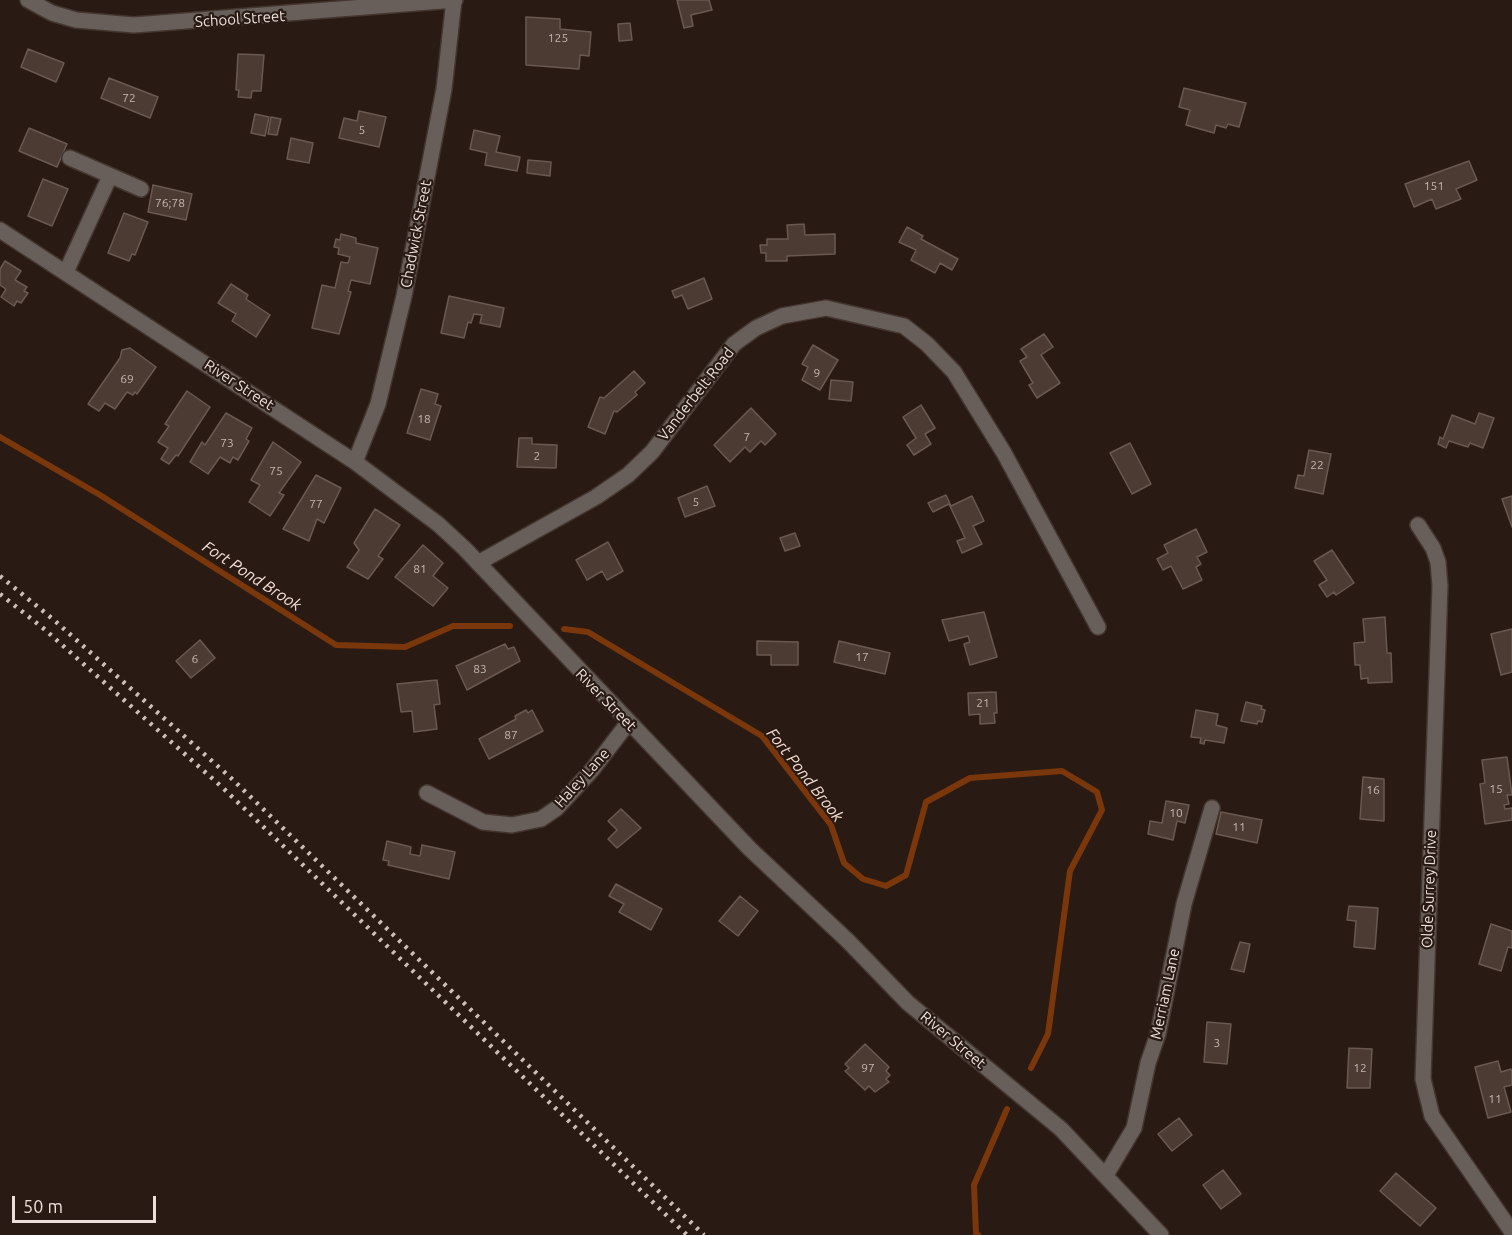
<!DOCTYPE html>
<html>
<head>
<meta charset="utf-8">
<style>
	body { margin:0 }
	#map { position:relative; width:1512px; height:1235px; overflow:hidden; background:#291a13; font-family:Ubuntu,sans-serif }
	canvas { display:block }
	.scale { position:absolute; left:12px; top:1196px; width:144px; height:27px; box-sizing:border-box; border:3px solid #eadfda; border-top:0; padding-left:8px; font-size:18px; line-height:21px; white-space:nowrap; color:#eadfda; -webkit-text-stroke:4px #291a13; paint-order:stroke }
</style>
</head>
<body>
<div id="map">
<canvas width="1512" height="1235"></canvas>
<div class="scale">50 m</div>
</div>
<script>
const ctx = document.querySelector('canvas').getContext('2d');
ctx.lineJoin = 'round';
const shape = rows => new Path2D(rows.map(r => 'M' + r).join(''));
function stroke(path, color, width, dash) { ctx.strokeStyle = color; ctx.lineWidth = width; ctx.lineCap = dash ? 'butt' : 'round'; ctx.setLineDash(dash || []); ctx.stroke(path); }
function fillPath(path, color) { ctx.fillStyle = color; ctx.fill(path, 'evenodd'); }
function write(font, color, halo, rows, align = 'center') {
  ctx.font = font + ' Ubuntu,sans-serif'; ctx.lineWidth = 4.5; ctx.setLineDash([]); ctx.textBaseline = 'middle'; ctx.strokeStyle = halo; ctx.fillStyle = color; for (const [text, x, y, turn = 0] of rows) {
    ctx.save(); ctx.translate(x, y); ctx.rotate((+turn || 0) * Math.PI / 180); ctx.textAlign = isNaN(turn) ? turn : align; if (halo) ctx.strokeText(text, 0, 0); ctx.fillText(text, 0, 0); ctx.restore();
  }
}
stroke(shape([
	[0,437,100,495,336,645,405,647,453,626,510,626],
	[564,629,588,632,762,736,831,825,844,863,863,879,886,886,906,875,926,802,970,778,1062,771,1097,792,1102,810,1070,871,1048,1034,1031,1068],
	[978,1235,976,1234,974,1185,1007,1109]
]), '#7a370b', 6);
const building = shape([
	[677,0,709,0,712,10,691,15,693,26,684,28,677,0],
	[526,17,560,19,560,29,591,32,589,56,580,55,579,69,526,65,526,17],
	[630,23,632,40,619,41,618,24,630,23],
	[28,49,64,63,56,82,21,67,28,49],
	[238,54,264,55,261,91,252,91,251,98,238,97,239,90,236,90,238,54],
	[109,78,158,97,150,118,101,98,109,78],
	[1184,88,1246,103,1239,127,1228,124,1226,128,1216,125,1214,133,1186,125,1190,110,1179,107,1184,88],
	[359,111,386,117,379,147,339,138,344,118,357,121,359,111],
	[255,114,269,117,265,136,251,133,255,114],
	[271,117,281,119,277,135,268,134,271,117],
	[29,128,67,144,57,167,19,151,29,128],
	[474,130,500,136,496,152,520,157,517,171,485,165,487,153,470,149,474,130],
	[291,138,313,143,309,163,287,159,291,138],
	[528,160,551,162,550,176,527,173,528,160],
	[1469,161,1477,180,1456,189,1461,199,1436,209,1432,199,1414,207,1405,184,1469,161],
	[43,179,68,189,52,226,28,216,43,179],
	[153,185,192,194,186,220,148,212,153,185],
	[124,213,148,222,135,255,132,254,129,261,108,253,124,213],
	[804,224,805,235,835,234,835,254,787,256,787,261,766,261,766,253,761,253,760,245,767,245,767,239,788,239,787,225,804,224],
	[907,227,923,236,921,239,958,259,952,270,940,263,935,273,911,260,916,250,899,242,907,227],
	[341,234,356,238,356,243,378,248,370,284,351,280,348,291,351,292,339,334,312,328,322,285,335,288,341,262,348,263,350,257,338,254,339,248,334,247,336,239,340,240,341,234],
	[5,261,21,271,15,280,27,287,24,291,28,293,21,303,17,301,14,306,1,297,6,289,0,285,0,269,5,261],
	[704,278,712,299,688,309,682,295,675,298,672,291,704,278],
	[231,284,248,295,246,299,270,315,256,337,232,321,236,314,218,303,231,284],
	[449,296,504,308,500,327,480,323,482,315,474,314,471,323,468,322,464,338,441,333,449,296],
	[1044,334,1053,347,1041,355,1060,383,1037,398,1029,385,1033,383,1020,361,1027,357,1021,349,1044,334],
	[813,345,838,360,820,390,802,380,808,367,802,364,813,345],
	[130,348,156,367,137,394,135,392,133,395,127,392,115,409,105,403,99,411,88,404,120,358,122,350,130,348],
	[634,371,645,383,635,392,637,395,617,412,614,411,605,434,588,427,600,397,604,398,634,371],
	[831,380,853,382,851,401,829,399,831,380],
	[421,389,438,394,435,404,441,406,430,440,407,433,421,389],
	[187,391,210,407,178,456,176,455,169,464,161,459,168,448,158,442,169,426,165,424,187,391],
	[921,405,935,428,925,434,931,444,914,455,907,445,916,438,903,417,921,405],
	[751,408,776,434,765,445,761,441,750,452,745,447,730,462,714,445,751,408],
	[226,413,252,428,246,439,249,441,238,460,233,457,230,463,220,457,208,474,190,462,202,442,205,445,226,413],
	[1479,413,1494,418,1483,448,1470,443,1468,447,1449,441,1446,448,1438,444,1440,437,1443,439,1452,415,1475,424,1479,413],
	[519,438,532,438,532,444,557,445,556,468,517,467,519,438],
	[273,442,301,462,279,493,284,495,270,516,249,502,260,485,251,480,273,442],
	[1130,443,1151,484,1132,494,1110,453,1130,443],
	[1309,450,1331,454,1323,494,1295,488,1298,475,1304,476,1309,450],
	[316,475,341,488,324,523,317,519,309,541,283,529,316,475],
	[707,486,715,506,685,517,678,498,707,486],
	[946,495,951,506,972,496,984,521,973,526,982,544,962,553,957,541,965,538,949,504,933,512,928,503,946,495],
	[1512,496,1512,527,1502,499,1512,496],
	[375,509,400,525,378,556,383,559,368,579,347,567,359,550,354,543,375,509],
	[1196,529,1207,552,1197,557,1201,564,1196,567,1202,580,1183,589,1171,566,1163,570,1157,559,1168,553,1164,545,1196,529],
	[795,533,800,546,785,551,780,538,795,533],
	[608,542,623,571,607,580,602,571,587,580,576,560,608,542],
	[423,545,443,563,433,576,448,588,433,606,395,577,423,545],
	[1332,550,1354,583,1336,595,1334,592,1327,597,1319,585,1327,580,1314,561,1332,550],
	[984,612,997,657,970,665,964,644,970,642,968,636,949,641,942,620,984,612],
	[1385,617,1387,653,1391,653,1392,682,1368,683,1368,678,1361,679,1360,665,1355,665,1354,643,1365,642,1363,619,1385,617],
	[1512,629,1512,672,1501,675,1491,634,1512,629],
	[200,640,215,658,191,678,176,661,200,640],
	[757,641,798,642,798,665,771,665,771,655,757,655,757,641],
	[839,641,890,653,885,674,834,662,839,641],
	[505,644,508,649,514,647,520,661,467,690,456,666,505,644],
	[437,680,440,704,434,705,437,729,414,732,412,711,401,712,397,684,437,680],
	[996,692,997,713,994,713,995,723,980,724,980,714,969,715,968,693,996,692],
	[1246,702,1262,706,1261,709,1265,710,1262,722,1258,721,1257,724,1241,721,1246,702],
	[526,710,528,713,532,710,543,731,489,759,479,739,516,719,515,716,526,710],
	[1196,710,1218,714,1216,725,1227,728,1224,743,1205,740,1204,744,1200,743,1201,738,1191,737,1196,710],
	[1507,757,1512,795,1507,795,1509,804,1504,805,1505,809,1512,808,1512,820,1485,824,1480,784,1485,783,1482,760,1507,757],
	[1363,777,1384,779,1384,821,1360,819,1363,777],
	[1166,801,1189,805,1185,823,1177,821,1173,840,1148,834,1150,821,1162,823,1166,801],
	[621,809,641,828,617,848,608,839,617,830,608,821,621,809],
	[1221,812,1262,820,1257,843,1216,834,1221,812],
	[387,841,411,847,410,854,420,856,422,845,455,852,449,879,388,865,389,861,383,860,387,841],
	[616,884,662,909,651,930,619,912,624,904,609,896,616,884],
	[740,896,758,911,738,936,719,921,740,896],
	[1349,906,1378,908,1375,949,1354,947,1356,921,1347,920,1349,906],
	[1491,924,1512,931,1512,948,1508,947,1501,971,1479,964,1491,924],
	[1240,942,1250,944,1244,972,1231,969,1240,942],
	[1207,1022,1231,1024,1227,1064,1204,1062,1207,1022],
	[865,1044,889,1067,886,1071,890,1075,886,1079,889,1082,875,1092,869,1086,865,1090,845,1071,849,1068,845,1064,865,1044],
	[1349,1048,1372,1049,1370,1088,1347,1088,1349,1048],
	[1498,1061,1501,1072,1511,1069,1512,1072,1512,1085,1504,1087,1511,1112,1488,1118,1475,1067,1498,1061],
	[1179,1118,1192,1135,1172,1151,1158,1134,1179,1118],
	[1223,1170,1241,1194,1221,1209,1203,1185,1223,1170],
	[1396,1173,1436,1208,1420,1226,1380,1191,1396,1173]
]);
fillPath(building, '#4c3b33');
stroke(building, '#6a5950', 1.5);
const minor = shape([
	[28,0,52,13,76,20,134,25,455,0],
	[70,158,141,189],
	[0,230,355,462,438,524,464,548,750,849,848,941,908,1003,1061,1129,1161,1235],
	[66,272,110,176],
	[355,462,378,404,404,296,444,89,454,0],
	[1418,525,1433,548,1438,562,1440,586,1423,1079,1432,1116,1512,1232],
	[478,563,596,497,628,475,652,452,734,344,756,328,782,316,826,308,904,326,927,344,954,372,1004,453,1098,627],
	[427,793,483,822,512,825,541,819,557,808,592,770,628,723],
	[1106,1175,1134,1128,1148,1063,1158,1034,1184,904,1212,808]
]);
stroke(minor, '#44362f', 18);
stroke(minor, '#685f5b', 15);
stroke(shape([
	[0,576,54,620,231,778,704,1235],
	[0,594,43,628,223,788,687,1235]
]), '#cbbfba', 4.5, [3, 6]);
write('12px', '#c2b6b0', null, [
	["125",558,38],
	["72",129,98],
	["5",362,130],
	["151",1434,186],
	["76;78",170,203],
	["9",817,373],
	["69",127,379],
	["18",424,419],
	["7",747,437],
	["73",227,443],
	["2",537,456],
	["22",1317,465],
	["75",276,471],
	["5",696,502],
	["77",316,504],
	["81",420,569],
	["17",862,657],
	["6",195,659],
	["83",480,669],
	["21",983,703],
	["87",511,735],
	["15",1496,789],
	["16",1373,790],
	["10",1176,813],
	["11",1239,827],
	["3",1217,1043],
	["97",868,1068],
	["12",1360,1068],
	["11",1495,1099]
]);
write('15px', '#eadfda', '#291a13', [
	["School Street",240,19,-4],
	["Chadwick Street",416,234,-79],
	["River Street",239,385,33],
	["Vanderbelt Road",696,394,-52],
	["River Street",606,700,46],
	["Haley Lane",582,778,-48],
	["Olde Surrey Drive",1429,889,-88],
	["Merriam Lane",1165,994,-78],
	["River Street",953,1040,40]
]);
write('italic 16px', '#f5dfd5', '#291a13', [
	["Fort Pond Brook",252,576,33],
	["Fort Pond Brook",805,775,52]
]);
</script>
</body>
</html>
